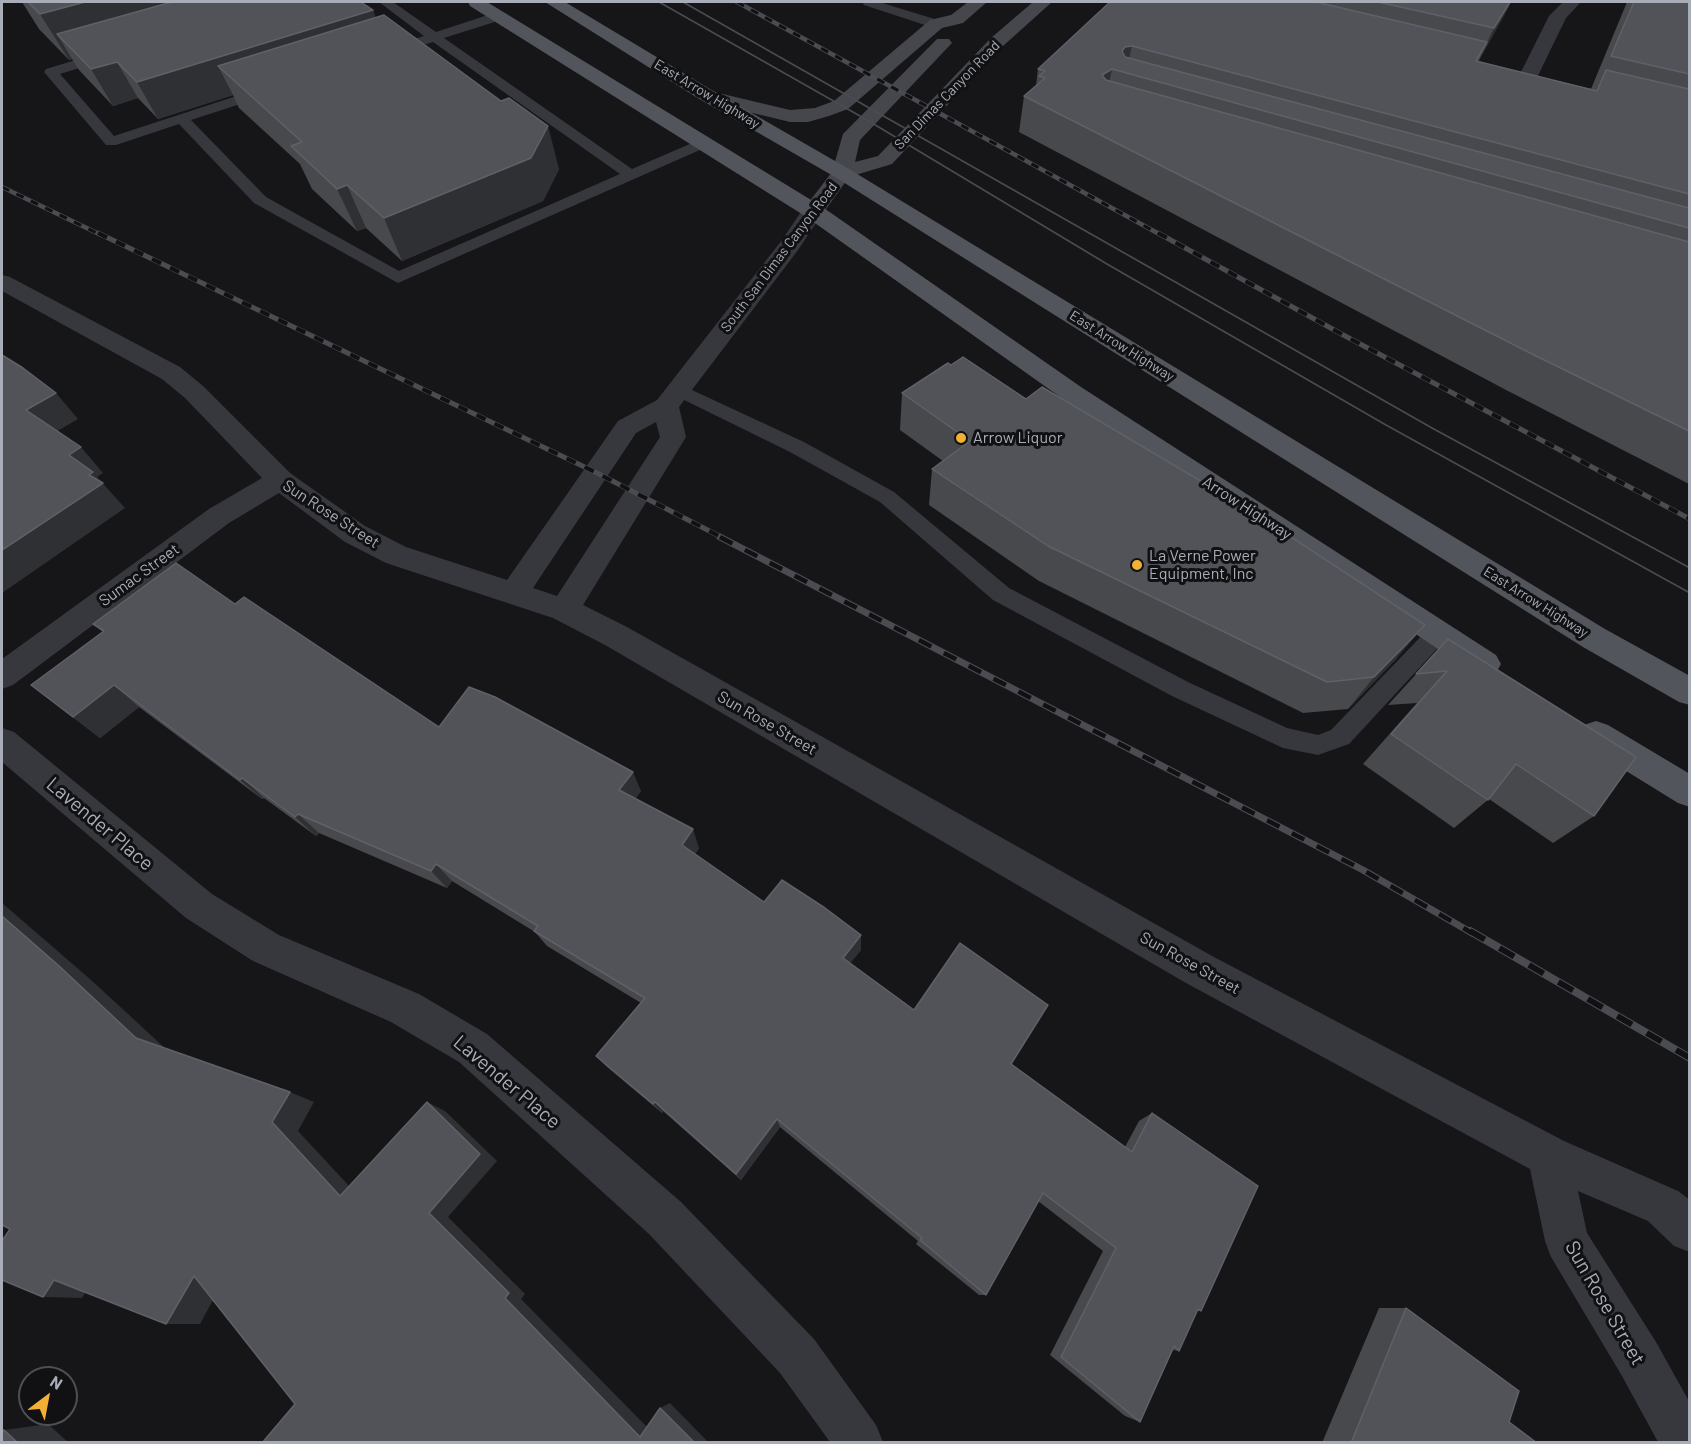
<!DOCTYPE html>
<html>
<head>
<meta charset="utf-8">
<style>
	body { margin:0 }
	#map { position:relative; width:1691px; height:1444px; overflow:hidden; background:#161618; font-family:Barlow,sans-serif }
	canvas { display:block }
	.frame { position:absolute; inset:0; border:3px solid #a8adb8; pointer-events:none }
	.north { position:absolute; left:18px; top:1366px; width:60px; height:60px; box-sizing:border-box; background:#111113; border:2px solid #4d4f55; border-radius:50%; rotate:32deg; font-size:16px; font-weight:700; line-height:24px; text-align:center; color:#a8adb8 }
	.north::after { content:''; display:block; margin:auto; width:21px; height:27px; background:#f2b134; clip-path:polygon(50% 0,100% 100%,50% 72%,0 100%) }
</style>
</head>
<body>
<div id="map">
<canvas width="1691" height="1444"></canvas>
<div class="frame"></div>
<div class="north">N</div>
</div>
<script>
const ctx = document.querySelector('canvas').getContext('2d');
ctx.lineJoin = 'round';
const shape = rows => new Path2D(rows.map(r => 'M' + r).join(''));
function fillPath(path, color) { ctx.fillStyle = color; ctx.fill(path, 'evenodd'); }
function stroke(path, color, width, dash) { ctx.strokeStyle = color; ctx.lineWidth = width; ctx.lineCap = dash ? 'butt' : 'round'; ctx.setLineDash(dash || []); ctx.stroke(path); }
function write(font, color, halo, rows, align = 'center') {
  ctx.font = font + ' Barlow,sans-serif'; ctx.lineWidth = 6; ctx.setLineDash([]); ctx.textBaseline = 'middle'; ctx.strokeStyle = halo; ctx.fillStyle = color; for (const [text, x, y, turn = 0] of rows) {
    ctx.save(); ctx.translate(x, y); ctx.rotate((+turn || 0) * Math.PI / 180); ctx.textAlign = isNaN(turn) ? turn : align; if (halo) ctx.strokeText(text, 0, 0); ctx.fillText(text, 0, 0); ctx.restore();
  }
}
fillPath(shape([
	[379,2,393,2,436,32,494,13,504,13,505,16,504,19,444,38,632,169,699,140,709,140,711,143,709,146,398,283,254,203,179,124,116,145,106,145,44,72,46,69,102,52,112,52,114,55,112,58,60,74,114,136,261,88,271,88,273,91,271,94,191,120,266,197,399,271,620,174,433,42,395,54,385,54,383,51,385,48,424,36,379,2],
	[862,2,879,2,941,21,942,24,941,27,931,27,864,5,862,2],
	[679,384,804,442,894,492,1009,588,1188,682,1287,728,1318,735,1331,730,1430,627,1438,624,1446,627,1449,633,1446,639,1349,744,1318,755,1283,748,1172,696,993,600,880,502,790,452,672,394,670,390,672,386,679,384]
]), '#37383d');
fillPath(shape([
	[1563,2,1581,2,1566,18,1532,88,1518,88,1515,84,1549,16,1563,2],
	[813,204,821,206,824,211,798,250,679,407,686,437,583,605,627,627,1214,957,1564,1141,1678,1191,1690,1200,1690,1252,1674,1246,1648,1221,1578,1191,1587,1233,1656,1342,1690,1403,1690,1442,1658,1442,1622,1376,1551,1257,1545,1241,1530,1169,1186,983,605,645,553,618,386,563,345,542,279,493,229,523,13,685,2,689,2,659,209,509,262,478,185,398,162,379,2,291,2,275,10,277,180,367,203,386,290,473,365,526,406,547,507,580,618,421,657,400,782,240,805,206,813,204],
	[656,422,660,437,557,596,533,588,636,433,656,422],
	[2,728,14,732,212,894,279,935,419,994,487,1034,681,1202,814,1339,876,1425,883,1442,830,1442,780,1373,649,1234,459,1062,391,1022,253,961,186,918,2,762,2,728]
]), '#37383d');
fillPath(shape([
	[968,2,987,2,963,23,942,28,848,109,829,116,808,122,790,122,703,101,700,97,703,93,710,91,790,110,815,108,834,101,930,20,951,15,968,2],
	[1033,2,1052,2,1003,46,892,164,849,177,821,216,813,218,805,216,802,211,832,172,843,134,937,39,949,39,952,43,860,140,855,162,878,156,991,38,1033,2]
]), '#45474d');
fillPath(shape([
	[468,2,487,2,821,206,1081,387,1496,655,1501,664,1496,673,1485,677,1474,673,1063,399,805,216,470,6,468,2],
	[545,2,565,2,710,89,849,169,1605,629,1690,676,1690,705,1679,702,1583,647,835,177,696,97,545,2],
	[1596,721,1608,725,1690,774,1690,807,1678,803,1584,745,1579,735,1584,725,1596,721]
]), '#53555c');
stroke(shape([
	[659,2,867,120,1107,264,1386,425,1690,593],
	[683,2,1432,428,1690,568]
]), '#4a4c52', 1.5);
const railFar3 = shape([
	[737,2,1161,235],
	[2,187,101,235]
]);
const railFar2 = shape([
	[98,233,595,472,723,538],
	[1158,233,1347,337,1690,519]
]);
const railFar1 = shape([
	[720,537,1363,870,1472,933]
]);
const rail = shape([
	[1470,931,1690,1058]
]);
stroke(railFar3, '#4a4c52', 4.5);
stroke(railFar2, '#4a4c52', 5);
stroke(railFar1, '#4a4c52', 7);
stroke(rail, '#4a4c52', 8);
stroke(railFar3, '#111113', 3, [8]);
stroke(railFar2, '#111113', 4, [10]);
stroke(railFar1, '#111113', 4.5, [14]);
stroke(rail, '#111113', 6, [17]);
fillPath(shape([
	[22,2,361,2,373,10,375,17,559,169,543,201,402,261,366,228,357,231,312,189,300,164,239,108,233,95,158,119,138,98,113,106,79,70,72,59,69,60,39,29],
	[1110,2,1511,2,1478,62,1591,89,1627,2,1689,2,1689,484,1508,391,1019,132,1024,96,1036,86,1038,69],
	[902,393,1397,658,1348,709,1303,713,1039,581,929,505,932,469,943,461,900,430],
	[235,604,439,727,641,791,635,799,699,848,695,854,764,902,861,935,861,950,850,963,914,1010,1011,1064,1125,1147,1139,1121,1152,1113,1201,1311,1197,1311,1179,1351,1173,1350,1140,1422,1125,1416,1050,1355,1103,1251,1038,1201,986,1295,979,1295,916,1244,918,1241,780,1127,741,1180,663,1111,662,1113,607,1067,596,1056,641,1003,547,946,535,932,452,881,447,888,319,833,316,836,264,798,262,799,139,707,100,738,31,685,103,632,93,624],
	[1448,639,1594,816,1553,843,1489,799,1454,828,1363,764,1417,703,1388,705],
	[1379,1308,1406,1308,1509,1422,1537,1443,1322,1443]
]), '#47494d');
fillPath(shape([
	[85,2,264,2,57,34,72,59,69,60,40,14],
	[1510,2,1511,2,1504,16,1477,64,1494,28],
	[373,10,386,46,218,66,233,95,158,119,137,82],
	[1132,46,1126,73,1122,51,1125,47],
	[117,62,138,98,113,106,91,69],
	[1112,69,1105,105,1102,75],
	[548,126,559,169,543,201,402,261,384,218],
	[347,185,366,228,357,231,337,189],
	[56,393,78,419,49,436,26,410],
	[81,447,103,473,97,477,125,508,2,593,2,550,69,455],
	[1425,625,1397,658,1348,709,1374,677],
	[114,685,139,707,100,738,73,717],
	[633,772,641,791,627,809,619,790],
	[242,778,264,798,262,799,240,780],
	[298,814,319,833,316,836,295,817],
	[693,829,699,848,689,863,682,845],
	[436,864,452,881,447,888,431,871],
	[2,903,90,979,166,1049,136,1038,2,916],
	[861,935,861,950,843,972,843,958],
	[290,1092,314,1102,298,1131,363,1201,340,1196,272,1122],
	[427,1102,445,1111,497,1161,448,1217,525,1294,521,1299,651,1431,640,1437,505,1298,429,1213],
	[655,1102,663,1111,662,1113,653,1104],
	[777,1119,780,1127,741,1180,736,1174],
	[194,1276,225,1278,200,1324,166,1324],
	[54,1280,92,1281,82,1298,43,1297],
	[670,1403,709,1443,695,1443,660,1408],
	[48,1424,69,1443,18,1443,4,1430]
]), '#2f3033');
const building = shape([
	[28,2,85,2,40,14,28,2],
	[172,2,361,2,373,10,137,82,117,62,91,69,57,34,172,2],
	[1110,2,1316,2,1487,42,1476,61,1597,91,1606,70,1689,89,1689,194,1132,46,1125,47,1122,51,1125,57,1689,208,1689,228,1112,69,1102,75,1106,80,1689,242,1689,431,1534,355,1024,96,1045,78,1039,76,1045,71,1038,69,1110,2],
	[1378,2,1510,2,1494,28,1378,2],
	[1634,2,1689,2,1689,74,1611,56,1634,2],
	[384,15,501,101,509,98,548,126,531,158,384,218,347,185,337,189,291,146,302,142,218,66,384,15],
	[2,355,23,368,56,393,26,410,81,447,69,455,93,472,89,475,103,483,2,550,2,355],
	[963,357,1026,399,1042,387,1253,512,1425,625,1374,677,1327,682,1048,546,932,469,970,441,902,393,948,363,951,365,963,357],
	[176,563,235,604,244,597,439,727,469,687,495,697,633,772,619,790,693,829,682,845,764,902,782,880,825,908,861,935,843,958,914,1010,960,943,1048,1005,1011,1064,1132,1152,1152,1113,1258,1186,1201,1311,1198,1309,1179,1351,1174,1346,1140,1422,1061,1357,1116,1248,1043,1193,986,1295,920,1240,922,1238,777,1119,736,1174,655,1102,653,1104,596,1056,645,998,534,931,538,926,436,864,431,871,298,814,295,817,242,778,240,780,114,685,73,717,31,685,104,631,93,624,176,563],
	[1448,639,1636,757,1594,816,1516,764,1488,800,1391,734,1447,671,1416,674,1448,639],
	[2,916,58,965,136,1038,290,1092,272,1122,340,1196,427,1102,480,1154,429,1213,509,1293,505,1298,640,1437,660,1408,695,1443,262,1443,295,1404,194,1276,166,1324,54,1280,43,1297,2,1280,2,1241,10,1229,2,1225,2,916],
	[1406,1308,1519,1391,1509,1422,1537,1443,1351,1443,1406,1308],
	[4,1430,18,1443,2,1443,2,1433,4,1430]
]);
fillPath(building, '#525359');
stroke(building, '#5f6168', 1.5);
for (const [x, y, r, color] of [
	[961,438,6,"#f2b134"],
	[1137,565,6,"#f2b134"]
]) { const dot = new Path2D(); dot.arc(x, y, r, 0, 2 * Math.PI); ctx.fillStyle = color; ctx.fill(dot); stroke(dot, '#111113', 2); }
write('14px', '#a8adb8', '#111113', [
	["East Arrow Highway",707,94,31],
	["San Dimas Canyon Road",947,95,-46],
	["South San Dimas Canyon Road",779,257,-53],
	["East Arrow Highway",1122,346,32],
	["East Arrow Highway",1536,602,32]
]);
write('16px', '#a8adb8', '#111113', [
	["Arrow Liquor",973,438],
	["La Verne Power",1149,556],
	["Equipment, Inc",1149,574]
], 'left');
write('16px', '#a8adb8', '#111113', [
	["Arrow Highway",1247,508,33],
	["Sun Rose Street",331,514,33],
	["Sumac Street",139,575,-36],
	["Sun Rose Street",767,723,30],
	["Sun Rose Street",1190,963,29]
]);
write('20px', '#a8adb8', '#111113', [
	["Lavender Place",100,824,40],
	["Lavender Place",507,1082,40],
	["Sun Rose Street",1605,1303,60]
]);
</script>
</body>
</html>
